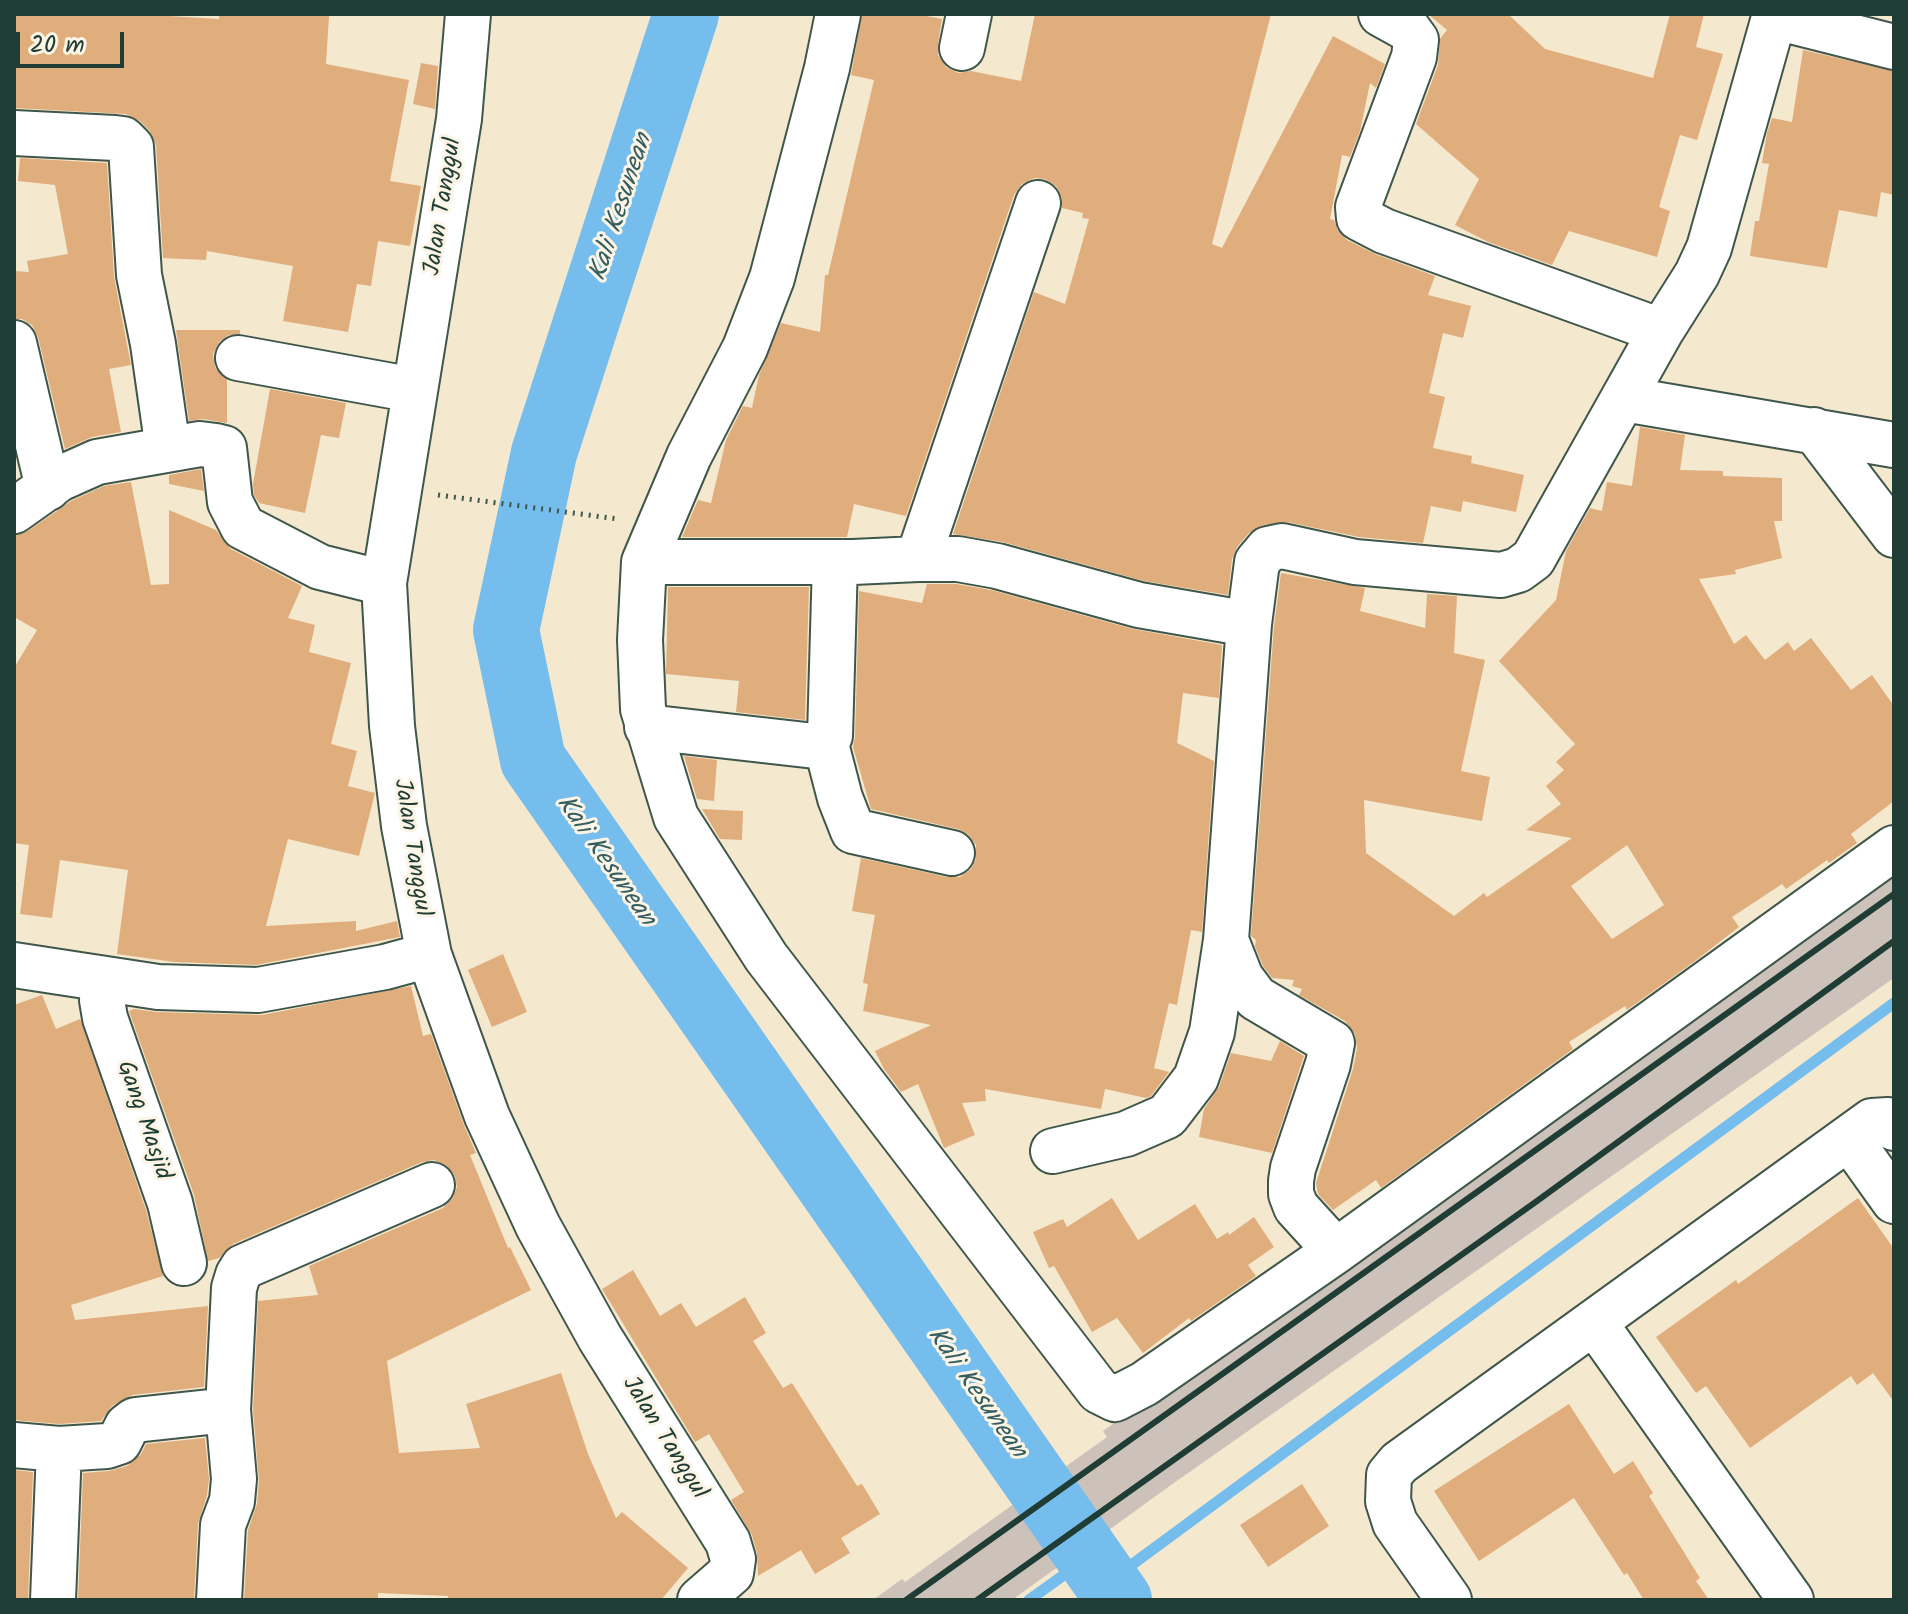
<!DOCTYPE html>
<html>
<head>
<meta charset="utf-8">
<style>
	body { margin:0 }
	#map { position:relative; width:1908px; height:1614px; overflow:hidden; background:#f4e8ce; font-family:Kalam,sans-serif }
	canvas { display:block }
	.frame { position:absolute; inset:0; border:16px solid #1f3d34; pointer-events:none }
	.scale { position:absolute; left:16px; top:32px; width:108px; height:36px; box-sizing:border-box; border:4px solid #1f3d34; border-top:0; padding-left:10px; font-size:24px; line-height:28px; white-space:nowrap; color:#1f3d34; -webkit-text-stroke:6px #fcf5e5; paint-order:stroke }
</style>
</head>
<body>
<div id="map">
<canvas width="1908" height="1614"></canvas>
<div class="frame"></div>
<div class="scale">20 m</div>
</div>
<script>
const ctx = document.querySelector('canvas').getContext('2d');
ctx.lineJoin = 'round';
function fillPath(path, color) { ctx.fillStyle = color; ctx.fill(path, 'evenodd'); }
const shape = rows => new Path2D(rows.map(r => 'M' + r).join(''));
function stroke(path, color, width, dash) { ctx.strokeStyle = color; ctx.lineWidth = width; ctx.lineCap = dash ? 'butt' : 'round'; ctx.setLineDash(dash || []); ctx.stroke(path); }
function write(font, color, halo, rows, align = 'center') {
  ctx.font = font + ' Kalam,sans-serif'; ctx.lineWidth = 6; ctx.setLineDash([]); ctx.textBaseline = 'middle'; ctx.strokeStyle = halo; ctx.fillStyle = color; for (const [text, x, y, turn = 0] of rows) {
    ctx.save(); ctx.translate(x, y); ctx.rotate((+turn || 0) * Math.PI / 180); ctx.textAlign = isNaN(turn) ? turn : align; if (halo) ctx.strokeText(text, 0, 0); ctx.fillText(text, 0, 0); ctx.restore();
  }
}
fillPath(shape([
	[1894,867,1894,978,1171,1485,1012,1600,873,1600,902,1579,905,1582,1107,1437,1103,1431]
]), '#ccc2b9');
stroke(shape([
	[1107,1583,1894,1003],
	[1029,1600,1089,1557]
]), '#75bded', 11);
stroke(shape([
	[686,14,544,453,506,630,533,760,1119,1600]
]), '#75bded', 66);
fillPath(shape([
	[14,14,135,14,219,19,219,14,329,16,326,64,409,80,390,181,421,186,410,246,378,241,371,286,357,284,348,332,283,321,293,266,207,251,206,260,163,258,156,145,149,130,140,121,126,114,14,108],
	[862,14,916,14,942,19,938,43,938,55,946,67,958,73,971,71,1021,81,1035,14,1271,14,1212,244,1222,248,1333,36,1385,64,1376,88,1370,83,1360,131,1350,157,1342,155,1330,219,1334,220,1338,231,1347,240,1375,254,1435,276,1428,295,1471,306,1463,338,1443,333,1429,393,1445,397,1433,448,1472,456,1471,463,1524,475,1516,512,1463,501,1461,512,1431,506,1423,543,1359,537,1287,522,1263,525,1249,533,1237,547,1232,559,1228,595,1144,581,1003,542,953,534,1034,292,1065,304,1089,219,1082,218,1083,213,1062,208,1062,197,1056,186,1045,179,1034,178,1022,184,1014,195,906,516,854,504,847,537,682,537,698,500,711,503,726,440,743,406,752,408,759,375,781,323,820,332,825,275,828,275,874,80,851,75],
	[1428,14,1508,14,1545,49,1653,78,1670,14,1704,14,1696,47,1723,54,1697,140,1680,135,1659,207,1670,211,1657,257,1569,231,1552,265,1488,242,1455,225,1479,179,1416,124,1438,65,1440,39,1447,30],
	[1803,50,1894,71,1894,195,1881,192,1877,217,1839,210,1827,268,1750,256,1755,221,1759,221,1769,164,1762,163,1767,133,1772,118,1792,122],
	[421,63,438,66,435,109,413,104],
	[20,158,107,163,114,277,131,365,109,369,121,432,92,437,65,449,38,337,32,325,22,319,14,319,14,271,29,272,27,261,68,254,55,185,18,181],
	[176,330,240,330,240,334,229,335,220,341,213,354,215,367,227,380,227,423,203,419,189,421],
	[270,389,346,403,339,438,321,435,305,513,259,503,254,495,253,484],
	[1640,427,1685,435,1680,470,1723,471,1723,476,1782,478,1782,521,1774,521,1782,558,1735,570,1736,574,1699,579,1734,644,1746,635,1765,660,1788,642,1794,651,1811,638,1851,690,1872,675,1894,706,1894,801,1851,834,1857,843,1829,863,1827,860,1786,889,1782,884,1732,917,1739,927,1695,961,1627,1010,1625,1006,1569,1042,1573,1049,1381,1188,1376,1180,1333,1210,1318,1194,1316,1183,1353,1069,1357,1048,1355,1034,1345,1021,1299,995,1302,989,1292,986,1294,980,1272,978,1263,966,1255,946,1256,940,1251,936,1274,626,1281,573,1365,588,1360,611,1425,628,1427,594,1457,596,1454,653,1485,660,1461,771,1490,777,1482,821,1364,800,1366,853,1454,916,1484,893,1487,897,1572,838,1526,830,1561,804,1546,786,1564,770,1556,762,1575,744,1499,661,1556,600,1566,551,1590,508,1602,511,1607,482,1632,486],
	[1627,845,1664,905,1612,939,1571,886],
	[201,469,204,491,169,484,169,475],
	[131,482,151,585,169,584,169,510,216,530,231,549,302,586,288,618,315,625,309,652,351,663,331,744,357,751,348,786,375,793,359,856,288,839,266,926,356,921,356,931,397,921,400,937,256,965,174,962,117,954,128,870,60,860,52,918,20,914,29,845,14,843,14,668,37,630,14,617,14,536,28,531,71,501,104,486],
	[927,584,956,584,991,590,1133,629,1222,645,1219,698,1183,693,1177,743,1214,761,1202,932,1191,930,1177,1005,1169,1003,1154,1068,1169,1072,1151,1096,1146,1098,1105,1089,1101,1109,985,1089,986,1101,962,1103,975,1135,944,1148,918,1084,901,1092,884,1069,875,1051,931,1025,863,1011,868,984,863,983,875,915,852,911,861,858,947,877,960,877,971,869,976,859,976,845,968,834,958,829,871,809,853,747,855,737,859,591,922,603],
	[668,587,809,587,805,720,736,712,739,681,666,674],
	[684,756,717,760,714,801,697,799],
	[702,809,743,811,742,840,720,839],
	[503,954,527,1012,492,1027,468,970],
	[411,986,423,1036,431,1034,464,1125,476,1153,470,1155,508,1248,510,1247,531,1290,387,1361,399,1453,480,1448,466,1404,561,1373,588,1454,616,1518,622,1512,688,1568,661,1600,448,1600,448,1596,378,1593,378,1600,244,1600,248,1530,257,1504,259,1481,253,1410,258,1301,318,1295,309,1266,443,1208,452,1199,457,1187,455,1176,446,1165,434,1160,422,1162,233,1244,219,1258,208,1261,194,1195,129,1011,134,1009,157,1012,262,1015],
	[42,995,56,1029,80,1019,146,1210,163,1276,71,1305,75,1320,208,1306,204,1387,132,1395,112,1406,101,1421,59,1424,14,1420,14,1005],
	[1280,1041,1304,1056,1272,1153,1199,1137,1204,1109,1219,1087,1231,1053,1271,1061],
	[1112,1198,1138,1240,1195,1204,1217,1239,1228,1232,1229,1235,1254,1217,1274,1247,1248,1265,1256,1276,1191,1321,1189,1318,1143,1353,1117,1318,1092,1332,1054,1266,1049,1268,1033,1232,1063,1219,1067,1227],
	[1858,1198,1894,1249,1894,1402,1873,1373,1857,1385,1851,1376,1750,1448,1706,1386,1696,1393,1656,1337,1736,1280,1738,1284],
	[633,1270,660,1316,681,1303,696,1327,745,1297,766,1333,753,1341,783,1388,792,1383,857,1486,862,1484,880,1514,841,1538,850,1553,815,1574,801,1550,758,1576,757,1553,752,1535,731,1500,744,1492,709,1434,695,1442,602,1289],
	[1569,1404,1614,1474,1633,1461,1653,1493,1649,1496,1700,1578,1696,1581,1709,1600,1644,1600,1627,1573,1624,1575,1574,1498,1479,1561,1434,1491],
	[205,1438,209,1479,207,1495,198,1524,194,1600,78,1600,83,1473,109,1471,127,1466,141,1454,146,1444],
	[14,1470,33,1472,28,1600,14,1600],
	[1302,1484,1329,1526,1268,1567,1240,1525]
]), '#e0ad7d');
const minor = shape([
	[468,14,459,119,384,583,392,726,404,826,429,955,487,1116,538,1226,600,1338,728,1542,733,1559,731,1573,700,1600],
	[838,14,827,68,772,278,745,348,689,456,644,562,640,640,643,709,676,817,766,957,1099,1391,1115,1399,1144,1384,1336,1251,1894,848],
	[1381,14,1408,29,1416,40,1414,57,1358,207,1359,218,1384,231,1661,331],
	[1775,17,1894,47],
	[962,48,969,14],
	[14,133,115,138,123,139,131,147,139,275,153,344,168,449],
	[14,343,48,488],
	[238,358,414,390],
	[1624,399,1894,445],
	[1814,430,1894,535],
	[14,511,59,479,97,462,200,444,216,446,224,448,230,502,243,527,320,567,384,583],
	[918,559,958,559,997,566,1139,605,1249,624],
	[644,562,853,562,918,559,1038,203],
	[647,727,815,746,826,744,830,736,835,562],
	[826,744,840,798,853,831,952,853],
	[1226,940,1241,978,1256,998,1332,1043,1328,1064,1293,1168,1291,1181,1291,1194,1296,1207,1336,1251],
	[14,965,158,987,258,990,385,967,429,955],
	[104,980,102,1000,105,1018,170,1203,184,1263],
	[1849,1138,1894,1201],
	[1053,1151,1126,1134,1167,1116,1196,1078,1212,1032,1226,940,1249,624,1257,562,1268,549,1282,546,1355,562,1501,575,1518,570,1533,559,1661,331,1697,274,1709,248,1775,14],
	[1594,1322,1791,1600],
	[14,1445,59,1449,107,1446,119,1442,127,1426,135,1420,228,1410],
	[53,1600,59,1449],
	[219,1600,223,1525,232,1501,234,1479,228,1410,234,1288,238,1275,243,1267,432,1185],
	[1449,1600,1395,1523,1388,1501,1389,1475,1399,1463,1872,1121,1888,1120,1894,1128]
]);
stroke(minor, '#3f574b', 48);
stroke(shape([
	[438,495,618,519]
]), '#3f574b', 5, [2, 6]);
stroke(minor, '#fff', 44);
stroke(shape([
	[906,1600,1894,894],
	[977,1600,1537,1201,1894,941]
]), '#1f3d34', 6);
write('24px', '#1f3d34', '#fcf5e5', [
	["Jalan Tanggul",445,207,-81],
	["Jalan Tanggul",410,848,81],
	["Gang Masjid",142,1121,71],
	["Jalan Tanggul",663,1439,58]
]);
write('italic 26px', '#345d62', '#fcf5e5', [
	["Kali Kesunean",623,208,-72],
	["Kali Kesunean",604,862,55],
	["Kali Kesunean",975,1394,55]
]);
</script>
</body>
</html>
